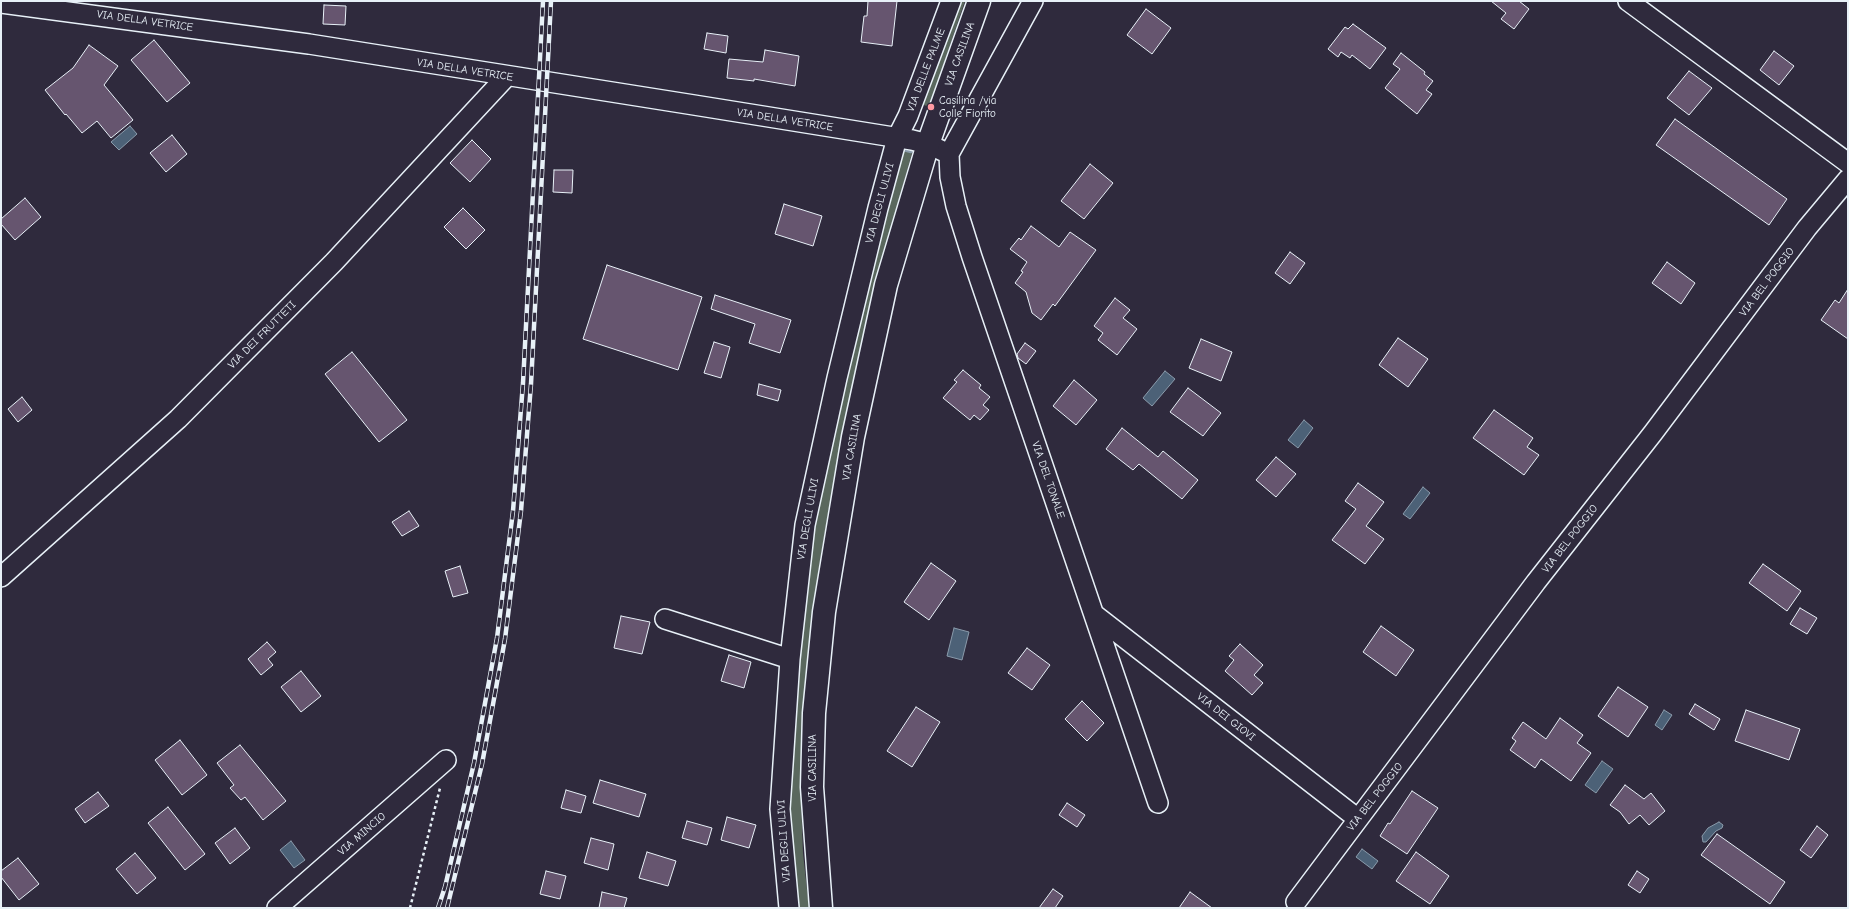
<!DOCTYPE html>
<html>
<head>
<meta charset="utf-8">
<style>
	body { margin:0 }
	#map { position:relative; width:1849px; height:909px; overflow:hidden; background:#2f2a3d; font-family:"Comic Neue",sans-serif }
	canvas { display:block }
	.frame { position:absolute; inset:0; border:2px solid #e8f1f8; pointer-events:none }
</style>
</head>
<body>
<div id="map">
<canvas width="1849" height="909"></canvas>
<div class="frame"></div>
</div>
<script>
const ctx = document.querySelector('canvas').getContext('2d');
ctx.lineJoin = 'round';
function fillPath(path, color) { ctx.fillStyle = color; ctx.fill(path, 'evenodd'); }
const shape = rows => new Path2D(rows.map(r => 'M' + r).join(''));
function stroke(path, color, width, dash) { ctx.strokeStyle = color; ctx.lineWidth = width; ctx.lineCap = dash ? 'butt' : 'round'; ctx.setLineDash(dash || []); ctx.stroke(path); }
function write(font, color, halo, rows, align = 'center') {
  ctx.font = font + ' "Comic Neue",sans-serif'; ctx.lineWidth = 3.5; ctx.setLineDash([]); ctx.textBaseline = 'middle'; ctx.strokeStyle = halo; ctx.fillStyle = color; for (const [text, x, y, turn = 0] of rows) {
    ctx.save(); ctx.translate(x, y); ctx.rotate((+turn || 0) * Math.PI / 180); ctx.textAlign = isNaN(turn) ? turn : align; if (halo) ctx.strokeText(text, 0, 0); ctx.fillText(text, 0, 0); ctx.restore();
  }
}
fillPath(shape([
	[956,1,965,1,929,107,919,103],
	[900,150,912,153,882,260,865,329,828,513,819,567,807,675,801,797,803,853,809,908,794,908,785,816,804,557]
]), '#5a685e');
const water = shape([
	[130,126,137,134,119,150,111,142,130,126],
	[1165,371,1175,379,1152,406,1143,398,1165,371],
	[1304,420,1313,428,1298,448,1288,440,1304,420],
	[1423,487,1430,493,1410,519,1403,514,1423,487],
	[954,628,969,632,962,660,947,656,954,628],
	[1664,710,1672,715,1662,730,1655,725,1664,710],
	[1602,761,1613,769,1596,793,1585,785,1602,761],
	[1719,822,1723,825,1722,828,1716,831,1706,842,1703,842,1702,836,1708,828,1719,822],
	[291,841,305,860,294,868,280,850,291,841],
	[1362,849,1378,861,1372,869,1356,857,1362,849]
]);
fillPath(water, '#4c6177');
stroke(water, '#8a9bab', 1);
stroke(shape([
	[900,148,911,151]
]), '#8a9bab', 4.5);
const building = shape([
	[868,1,897,1,892,46,861,42,864,16,867,16,868,1],
	[1491,1,1519,1,1529,9,1514,29,1501,19,1506,13,1491,1],
	[324,5,346,6,345,25,323,24,324,5],
	[1146,9,1171,28,1152,54,1127,35,1146,9],
	[1353,24,1386,48,1370,69,1352,55,1350,58,1341,52,1338,57,1328,49,1345,27,1348,29,1353,24],
	[707,33,728,36,726,53,704,49,707,33],
	[154,40,190,83,167,102,131,60,154,40],
	[89,45,118,66,104,85,133,120,111,138,97,121,82,133,66,114,65,115,45,90,73,68,89,45],
	[765,50,799,56,795,86,754,79,754,81,727,78,729,59,763,62,765,50],
	[1774,51,1794,66,1779,85,1760,70,1774,51],
	[1401,53,1425,72,1424,74,1433,81,1426,90,1432,94,1417,114,1385,88,1400,69,1393,64,1401,53],
	[1689,71,1712,88,1689,115,1667,98,1689,71],
	[1675,119,1787,199,1769,225,1656,145,1675,119],
	[172,135,187,154,166,172,150,153,172,135],
	[472,140,491,159,470,182,450,163,472,140],
	[1090,164,1113,183,1084,219,1061,201,1090,164],
	[554,170,573,170,572,193,553,192,554,170],
	[25,198,41,217,15,240,1,224,1,219,25,198],
	[784,204,822,216,813,246,775,234,784,204],
	[463,208,485,230,466,249,444,227,463,208],
	[1031,226,1059,247,1070,232,1096,250,1055,306,1053,304,1041,320,1032,313,1026,292,1015,283,1023,272,1021,271,1027,262,1010,249,1019,238,1021,240,1031,226],
	[1290,252,1305,263,1290,284,1275,273,1290,252],
	[1667,262,1695,283,1681,304,1652,283,1667,262],
	[607,265,702,297,678,370,583,339,607,265],
	[1848,289,1848,339,1821,320,1835,300,1839,303,1848,289],
	[715,295,791,320,780,353,749,343,755,324,711,309,715,295],
	[1115,298,1130,310,1123,318,1137,329,1117,355,1098,340,1103,333,1094,326,1115,298],
	[1398,338,1428,359,1408,387,1379,365,1398,338],
	[1201,339,1232,352,1221,381,1189,368,1201,339],
	[714,342,730,347,721,378,704,373,714,342],
	[1025,343,1036,351,1026,364,1018,358,1017,354,1025,343],
	[352,352,407,420,379,442,325,374,352,352],
	[963,370,981,385,979,388,990,397,983,405,989,410,980,420,974,415,970,420,943,398,957,382,954,380,963,370],
	[1074,380,1097,400,1076,425,1053,406,1074,380],
	[759,384,781,390,778,401,757,395,759,384],
	[1188,388,1221,413,1203,436,1170,412,1188,388],
	[22,397,32,410,18,422,8,409,22,397],
	[1494,410,1533,438,1527,447,1539,455,1524,475,1473,438,1494,410],
	[1122,428,1158,457,1163,451,1198,480,1182,499,1139,464,1133,470,1106,449,1122,428],
	[1276,457,1296,474,1276,497,1256,480,1276,457],
	[1358,483,1384,502,1366,526,1384,539,1365,564,1332,540,1356,509,1345,501,1358,483],
	[409,511,419,526,402,536,392,522,409,511],
	[931,563,956,581,929,620,904,602,931,563],
	[1763,564,1801,591,1787,611,1749,583,1763,564],
	[460,566,468,593,453,597,445,571,460,566],
	[1800,608,1817,618,1807,634,1790,624,1800,608],
	[621,616,650,622,642,654,614,648,621,616],
	[1381,626,1414,650,1396,676,1363,652,1381,626],
	[267,642,276,652,268,659,273,665,261,675,248,659,267,642],
	[1240,644,1263,665,1254,675,1263,683,1252,695,1225,671,1234,660,1229,656,1240,644],
	[1027,648,1050,665,1032,690,1008,673,1027,648],
	[729,655,751,662,744,688,721,681,729,655],
	[301,671,321,696,301,712,281,687,301,671],
	[1618,687,1648,707,1628,737,1598,716,1618,687],
	[1082,701,1104,723,1087,741,1065,719,1082,701],
	[1695,704,1720,719,1714,730,1689,714,1695,704],
	[916,707,940,722,912,767,887,751,916,707],
	[1746,710,1800,729,1789,760,1735,741,1746,710],
	[1560,718,1583,735,1577,743,1591,753,1571,781,1541,759,1535,768,1510,750,1516,741,1512,738,1523,722,1546,739,1560,718],
	[180,740,207,775,182,795,155,760,180,740],
	[240,745,286,801,263,820,245,797,241,800,230,788,234,785,217,763,240,745],
	[600,780,646,794,639,817,593,803,600,780],
	[1625,785,1644,799,1651,793,1665,811,1649,825,1640,815,1629,824,1620,812,1610,805,1625,785],
	[566,790,586,796,581,813,561,808,566,790],
	[1412,791,1438,808,1407,854,1380,836,1388,823,1390,824,1412,791],
	[98,792,109,806,85,823,75,809,98,792],
	[1067,803,1085,815,1077,827,1059,815,1067,803],
	[168,807,205,854,185,870,148,823,168,807],
	[727,817,756,825,749,848,721,840,727,817],
	[687,821,712,828,707,845,682,838,687,821],
	[1817,826,1828,835,1811,858,1800,850,1817,826],
	[235,828,250,848,230,864,215,843,235,828],
	[1717,834,1785,882,1770,904,1701,855,1717,834],
	[591,838,614,844,608,870,584,863,591,838],
	[647,852,676,861,668,886,639,878,647,852],
	[1416,852,1449,876,1430,904,1396,881,1416,852],
	[135,853,156,878,137,894,116,869,135,853],
	[18,858,39,884,19,900,1,877,1,871,18,858],
	[546,871,566,876,560,899,540,894,546,871],
	[1637,871,1649,879,1640,893,1628,885,1637,871],
	[1053,889,1063,896,1055,908,1039,908,1053,889],
	[602,892,627,898,624,908,599,908,602,892],
	[1190,892,1212,908,1179,908,1190,892]
]);
fillPath(building, '#66556f');
stroke(building, '#e8f1f8', 1);
const minor = shape([
	[1033,1,949,154,950,177,956,206,972,257,1158,803],
	[1628,1,1848,163],
	[1,3,309,44,694,105,912,140,928,144,949,154],
	[1,577,178,419,334,262,506,77],
	[1095,615,1358,819],
	[665,619,790,659],
	[1296,902,1536,582,1653,433,1807,228,1848,179],
	[277,908,446,760],
	[789,908,780,809,790,659,805,525,837,378,878,208,897,138,908,116,951,1]
]);
const major = shape([
	[821,908,812,787,814,713,824,612,853,437,886,285,928,144,979,1]
]);
stroke(minor, '#e8f1f8', 22);
stroke(major, '#e8f1f8', 25);
stroke(shape([
	[410,908,440,788]
]), '#e8f1f8', 2.5, [3, 3]);
stroke(minor, '#2f2a3d', 19);
stroke(major, '#2f2a3d', 22);
const rail = shape([
	[438,908,445,887,474,763,497,638,513,511,523,383,543,1],
	[447,908,482,764,505,639,521,511,531,384,551,1]
]);
stroke(rail, '#e8f1f8', 4.5);
stroke(rail, '#2f2a3d', 3, [9]);
for (const [x, y, r, color] of [
	[931,107,4,"#ff9aa2"]
]) { const dot = new Path2D(); dot.arc(x, y, r, 0, 2 * Math.PI); ctx.fillStyle = color; ctx.fill(dot); stroke(dot, '#2f2a3d', 1.5); }
write('11px', '#e8f1f8', '#2f2a3d', [
	["VIA DELLA VETRICE",145,21,8],
	["VIA CASILINA",960,54,-70],
	["VIA DELLA VETRICE",465,70,9],
	["VIA DELLE PALME",926,70,-69],
	["VIA DELLA VETRICE",785,120,9],
	["VIA DEGLI ULIVI",880,203,-75],
	["VIA BEL POGGIO",1767,282,-53],
	["VIA DEI FRUTTETI",262,335,-45],
	["VIA CASILINA",852,447,-80],
	["VIA DEL TONALE",1048,480,71],
	["VIA DEGLI ULIVI",808,519,-80],
	["VIA BEL POGGIO",1570,539,-52],
	["VIA DEI GIOVI",1226,717,38],
	["VIA CASILINA",813,768,-90],
	["VIA BEL POGGIO",1375,797,-52],
	["VIA MINCIO",362,834,-41],
	["VIA DEGLI ULIVI",784,841,-94]
]);
write('11px', '#e8f1f8', '#2f2a3d', [
	["Casilina /via",939,101],
	["Colle Fiorito",939,114]
], 'left');
</script>
</body>
</html>
